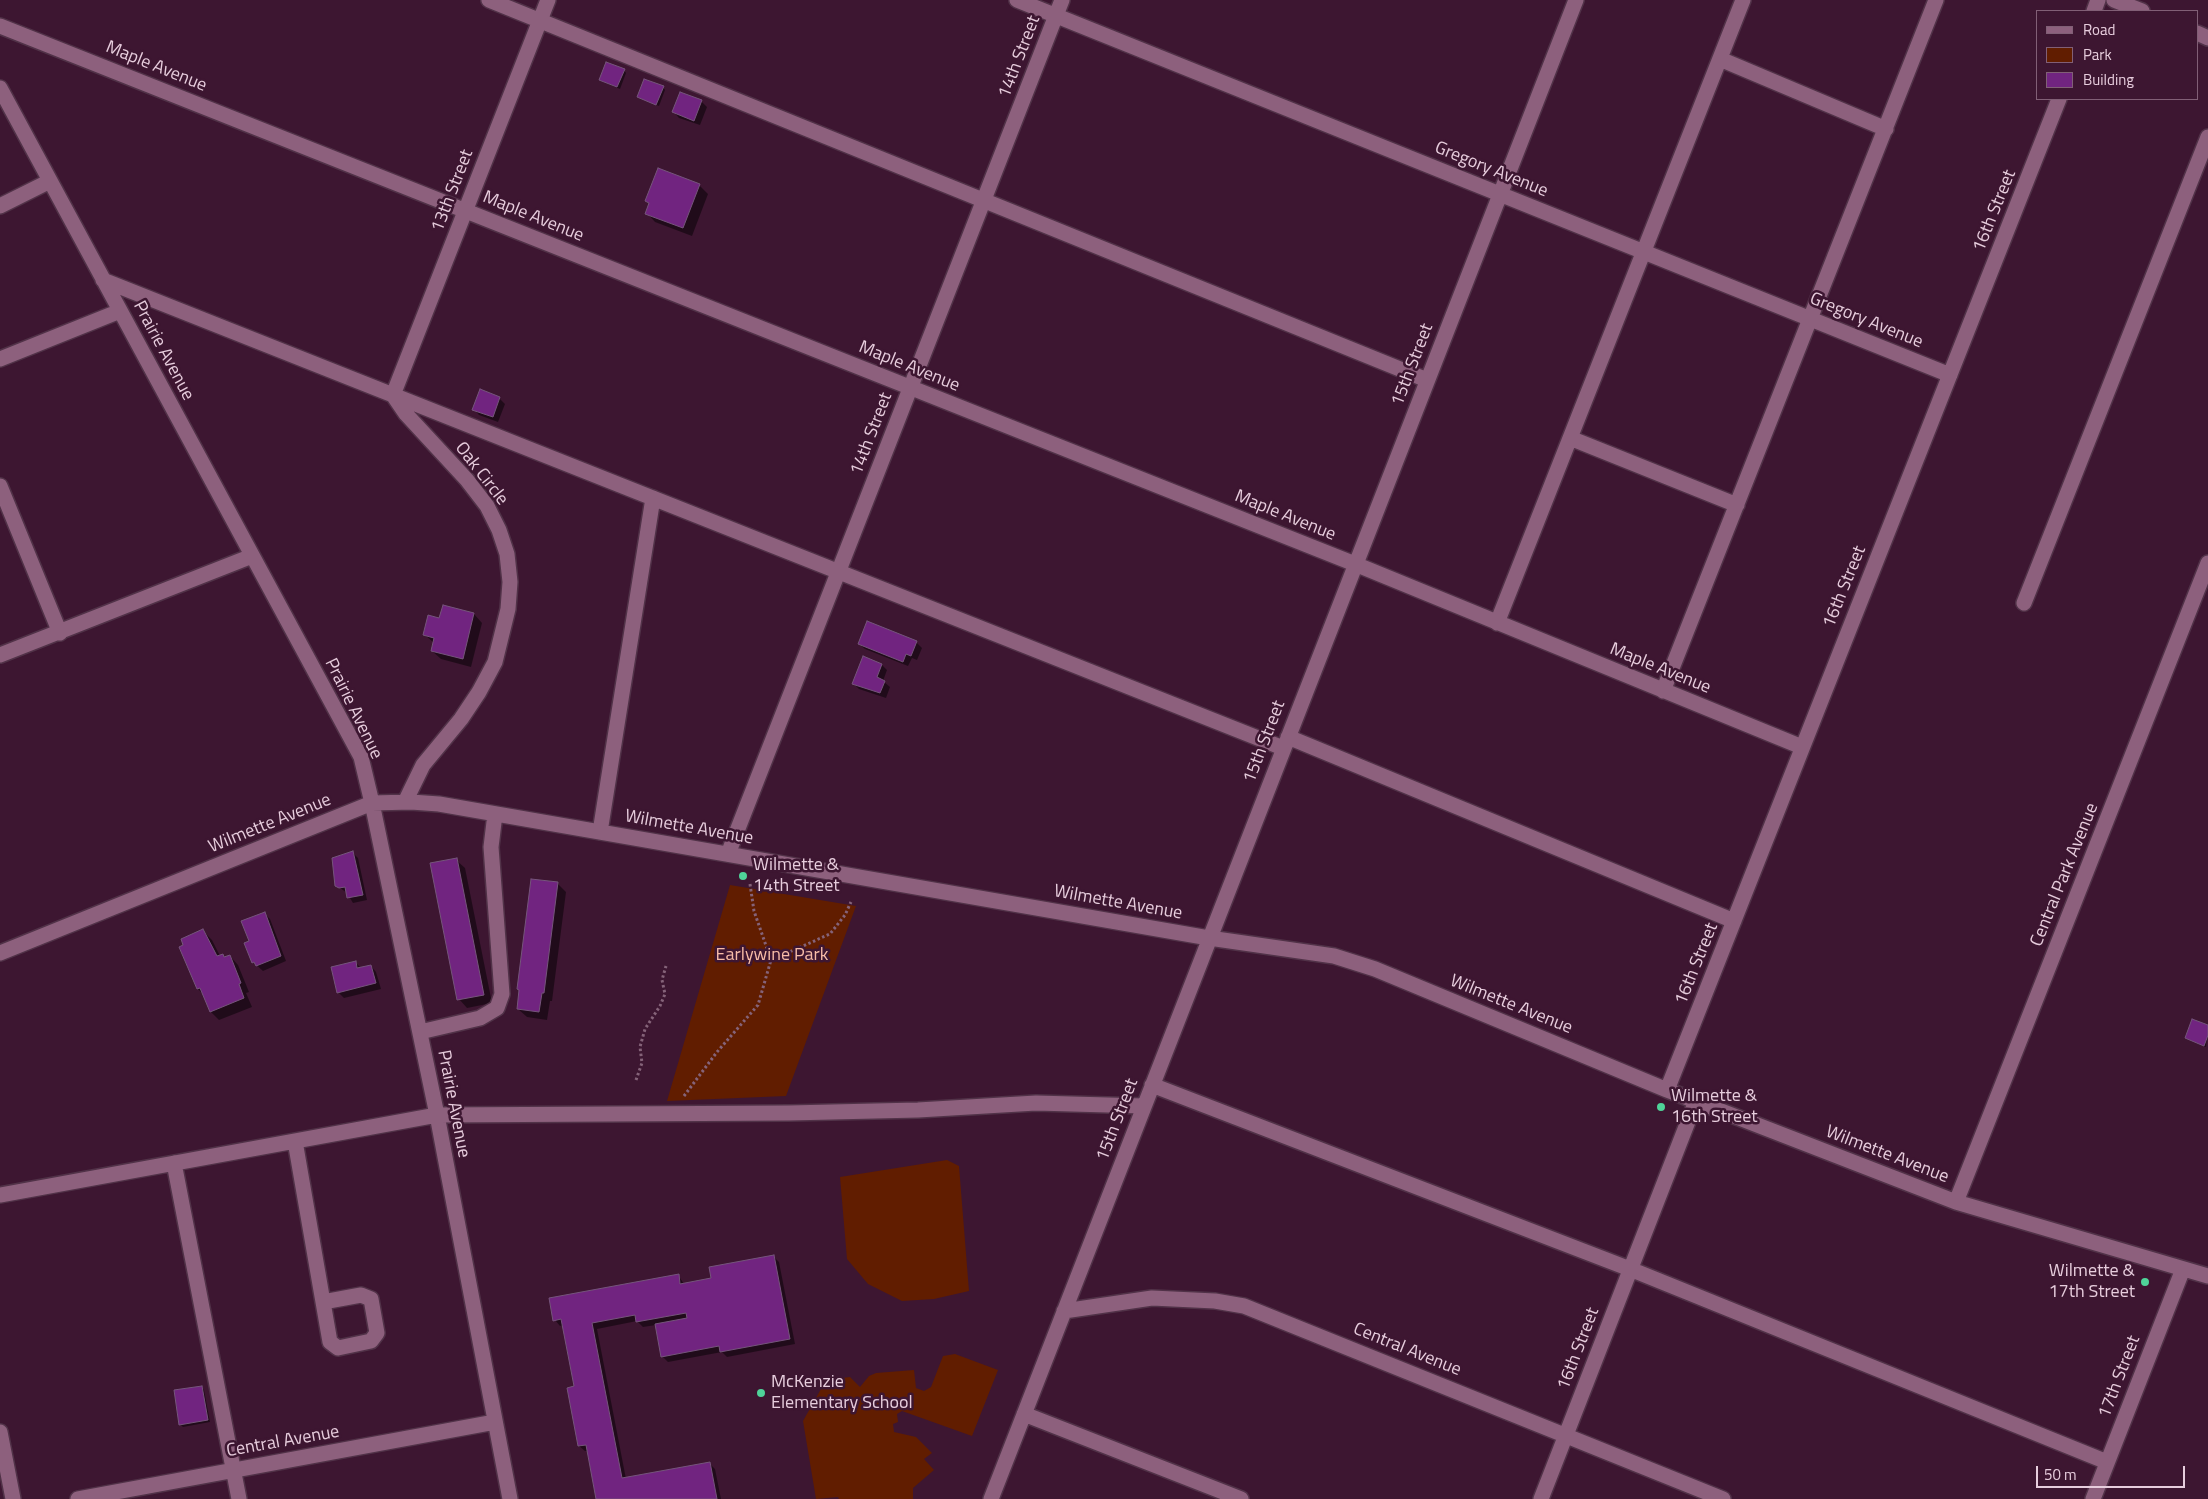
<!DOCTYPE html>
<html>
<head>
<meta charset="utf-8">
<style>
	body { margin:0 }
	#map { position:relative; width:2208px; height:1499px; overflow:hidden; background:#3d1631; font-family:"Titillium Web",sans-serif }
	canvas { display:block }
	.legend { position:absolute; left:2036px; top:10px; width:162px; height:90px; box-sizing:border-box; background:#3d1631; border:1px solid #815f76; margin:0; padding:6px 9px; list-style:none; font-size:15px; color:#e7cddd }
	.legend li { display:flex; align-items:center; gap:10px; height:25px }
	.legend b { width:25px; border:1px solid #815f76 }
	.scale { position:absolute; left:2036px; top:1466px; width:149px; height:22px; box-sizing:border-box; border:2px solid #e7cddd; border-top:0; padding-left:6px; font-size:15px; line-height:18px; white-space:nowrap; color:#e7cddd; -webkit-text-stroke:4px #3d1631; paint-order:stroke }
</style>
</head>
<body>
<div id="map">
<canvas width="2208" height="1499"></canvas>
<ul class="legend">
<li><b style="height:6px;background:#8d607d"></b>Road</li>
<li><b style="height:14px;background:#611d00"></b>Park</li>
<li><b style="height:14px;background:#712480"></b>Building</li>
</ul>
<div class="scale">50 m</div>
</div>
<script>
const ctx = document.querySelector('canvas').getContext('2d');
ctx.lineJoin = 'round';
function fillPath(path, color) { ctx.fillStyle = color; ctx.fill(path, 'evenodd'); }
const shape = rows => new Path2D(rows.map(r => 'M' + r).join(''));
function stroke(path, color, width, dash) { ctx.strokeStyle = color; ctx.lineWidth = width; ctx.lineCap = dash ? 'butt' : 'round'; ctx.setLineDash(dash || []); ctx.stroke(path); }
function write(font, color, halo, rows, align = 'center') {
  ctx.font = font + ' "Titillium Web",sans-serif'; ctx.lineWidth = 5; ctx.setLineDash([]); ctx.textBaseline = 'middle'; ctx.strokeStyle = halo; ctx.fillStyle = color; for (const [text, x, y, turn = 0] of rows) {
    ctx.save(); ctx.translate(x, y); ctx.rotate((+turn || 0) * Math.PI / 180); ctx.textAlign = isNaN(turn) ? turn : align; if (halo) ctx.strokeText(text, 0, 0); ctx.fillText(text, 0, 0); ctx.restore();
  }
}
fillPath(shape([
	[730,885,856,906,786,1096,667,1101],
	[947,1160,959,1166,969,1291,934,1299,902,1301,868,1284,847,1259,840,1177],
	[955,1354,998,1370,972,1436,902,1411,897,1414,898,1422,893,1424,894,1432,916,1437,932,1453,924,1459,934,1470,913,1488,913,1499,839,1499,838,1497,816,1499,803,1421,826,1380,850,1377,860,1387,869,1376,876,1373,914,1370,916,1388,924,1391,931,1387,943,1356]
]), '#611d00');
fillPath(shape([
	[624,70,626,73,620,89,600,80],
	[663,87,665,90,659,106,638,97],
	[701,101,707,107,700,125,679,118,674,112],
	[699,185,708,194,692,236,655,222,647,213,650,204,646,201],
	[499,398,505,404,498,422,479,415,474,409],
	[474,614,482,623,471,667,441,659,432,651,434,643,424,634,440,620],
	[916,642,922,648,917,660,912,658,908,666,865,649,859,644],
	[882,665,887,670,883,681,890,687,886,698,859,689,853,683],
	[353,853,358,858,367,900,353,903,347,893,336,885],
	[456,860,465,868,492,1003,467,1008,459,999],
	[557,883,566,892,552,1001,550,1001,547,1020,527,1017,518,1009],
	[265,914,270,919,286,961,263,971,253,962],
	[203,931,212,940,220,956,223,955,226,958,230,956,238,965,249,992,246,993,252,1007,219,1020,211,1012,204,995,198,989,180,948],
	[355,962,362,969,371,966,376,972,381,989,344,998,338,992],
	[2208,1027,2206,1047,2186,1038],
	[773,1256,779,1262,795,1344,727,1357,722,1352,668,1362,662,1356,656,1325,643,1327,637,1321,597,1329,626,1479,709,1463,715,1469,721,1499,597,1499,588,1451,585,1451,579,1446,575,1387,563,1325,560,1326,555,1320,678,1275,684,1284,712,1279],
	[202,1387,204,1390,210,1422,183,1427,180,1424]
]), '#0007');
const building = shape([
	[606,62,625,69,617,87,599,80,606,62],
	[644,79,664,86,656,105,637,97,644,79],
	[680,92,702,100,694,121,672,112,680,92],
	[658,168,700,184,683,228,645,214,649,203,645,201,658,168],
	[480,389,500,397,493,417,472,410,480,389],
	[443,605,474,613,463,659,431,651,434,638,423,635,428,615,439,618,443,605],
	[867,621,917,641,911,656,906,654,903,662,858,644,867,621],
	[863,656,882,664,877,677,885,681,880,693,852,684,863,656],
	[353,851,363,895,347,898,345,887,339,888,335,886,332,858,353,851],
	[457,858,484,995,457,1000,430,863,457,858],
	[531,879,558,882,544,993,542,993,539,1012,517,1009,519,990,517,989,531,879],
	[265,912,281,956,256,966,254,962,252,963,244,943,249,941,241,921,265,912],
	[203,929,217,956,223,954,224,957,230,955,241,983,239,984,244,998,210,1012,200,988,197,989,179,947,183,945,181,939,203,929],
	[356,961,357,968,371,965,376,983,337,993,331,967,356,961],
	[2192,1019,2208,1025,2208,1035,2204,1046,2185,1038,2192,1019],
	[774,1255,790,1339,720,1352,719,1346,661,1357,655,1324,687,1318,686,1313,636,1322,635,1315,592,1323,622,1478,710,1462,717,1499,596,1499,586,1445,578,1446,567,1388,574,1386,561,1319,553,1321,549,1298,679,1274,680,1284,711,1278,709,1267,774,1255],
	[202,1386,208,1420,179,1425,174,1390,202,1386]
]);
fillPath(building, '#712480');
stroke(building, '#75557b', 1);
const minor = shape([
	[489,0,1427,380],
	[1017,0,1950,375],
	[2114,0,2142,11],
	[2094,11,2098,0],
	[0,26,1355,564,1802,747],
	[2197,33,2208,38],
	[1720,59,1886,129],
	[0,88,361,757,372,803,437,1115,510,1499],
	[0,206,50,181],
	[103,280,1283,748],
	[0,359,120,311],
	[1570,438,1737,505],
	[0,486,60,633],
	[2024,603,2208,137],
	[1497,623,1743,0],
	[0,655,252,556],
	[1663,691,1936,0],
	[1288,737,1734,921],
	[405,802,423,765,461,719,479,692,495,662,508,609,510,582,507,554,499,530,487,506,467,480,406,414,393,395,548,0],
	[600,832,653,498],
	[728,854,1062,0],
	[0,953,372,803,411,802,439,804,1209,938,1334,956,1375,969,1667,1090,1956,1202,2208,1276],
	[420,1032,480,1018,497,1008,502,994,491,847,495,814],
	[1152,1085,1630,1269,2107,1462],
	[1667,1090,2059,99],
	[295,1141,323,1302,330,1342,338,1348,371,1341,377,1333,371,1299,361,1295,323,1302],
	[174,1163,239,1499],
	[0,1195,437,1115,789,1113,918,1110,1036,1103,1144,1106],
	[1956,1202,2208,563],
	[1064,1311,1152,1298,1215,1301,1244,1306,1723,1499],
	[1024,1414,1241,1499],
	[0,1432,13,1499],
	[78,1499,495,1422],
	[991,1499,1576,0],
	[1541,1499,1696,1101],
	[2093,1499,2183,1269]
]);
stroke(minor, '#513248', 18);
stroke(shape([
	[750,884,754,911,771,960,830,934,845,915,851,902],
	[636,1080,642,1063,640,1047,645,1029,660,1006,665,994,662,980,666,966],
	[684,1096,717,1052,758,1005,771,960]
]), '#856379', 3, [2.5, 2.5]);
stroke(minor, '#8d607d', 15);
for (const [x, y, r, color] of [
	[743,876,5,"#4fd399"],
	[1661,1107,5,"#4fd399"],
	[2145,1282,5,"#4fd399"],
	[761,1393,5,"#4fd399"]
]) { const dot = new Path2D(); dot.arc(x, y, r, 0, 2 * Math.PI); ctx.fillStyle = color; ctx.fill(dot); stroke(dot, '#3d1631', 2); }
write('18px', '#e7cddd', '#3d1631', [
	["14th Street",1020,57,-69],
	["Maple Avenue",156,67,22],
	["Gregory Avenue",1491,170,22],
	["13th Street",453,191,-69],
	["16th Street",1995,211,-68],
	["Maple Avenue",533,217,22],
	["Gregory Avenue",1866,321,22],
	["Prairie Avenue",163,351,62],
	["15th Street",1413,365,-69],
	["Maple Avenue",909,367,22],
	["14th Street",872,434,-69],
	["Oak Circle",481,474,52],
	["Maple Avenue",1285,516,22],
	["16th Street",1845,587,-68],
	["Maple Avenue",1660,669,22],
	["Prairie Avenue",353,709,64],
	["15th Street",1265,742,-69],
	["Wilmette Avenue",270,824,-22],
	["Wilmette Avenue",689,828,10],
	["Central Park Avenue",2065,875,-68],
	["Wilmette Avenue",1118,903,10],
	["16th Street",1697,964,-68],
	["Wilmette Avenue",1511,1005,22],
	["Prairie Avenue",453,1104,79],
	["15th Street",1118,1120,-69],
	["Wilmette Avenue",1887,1155,21],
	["16th Street",1579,1349,-69],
	["Central Avenue",1407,1350,22],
	["17th Street",2120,1377,-69],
	["Central Avenue",283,1442,-10]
]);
write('18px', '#e7cddd', '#3d1631', [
	["Wilmette &",753,866],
	["14th Street",753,887],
	["Wilmette &",1671,1097],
	["16th Street",1671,1118],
	["Wilmette &",2135,1272,"right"],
	["17th Street",2135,1293,"right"],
	["McKenzie",771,1383],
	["Elementary School",771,1404]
], 'left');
write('18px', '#f8bca7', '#3d1631', [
	["Earlywine Park",772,956]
]);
</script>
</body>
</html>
